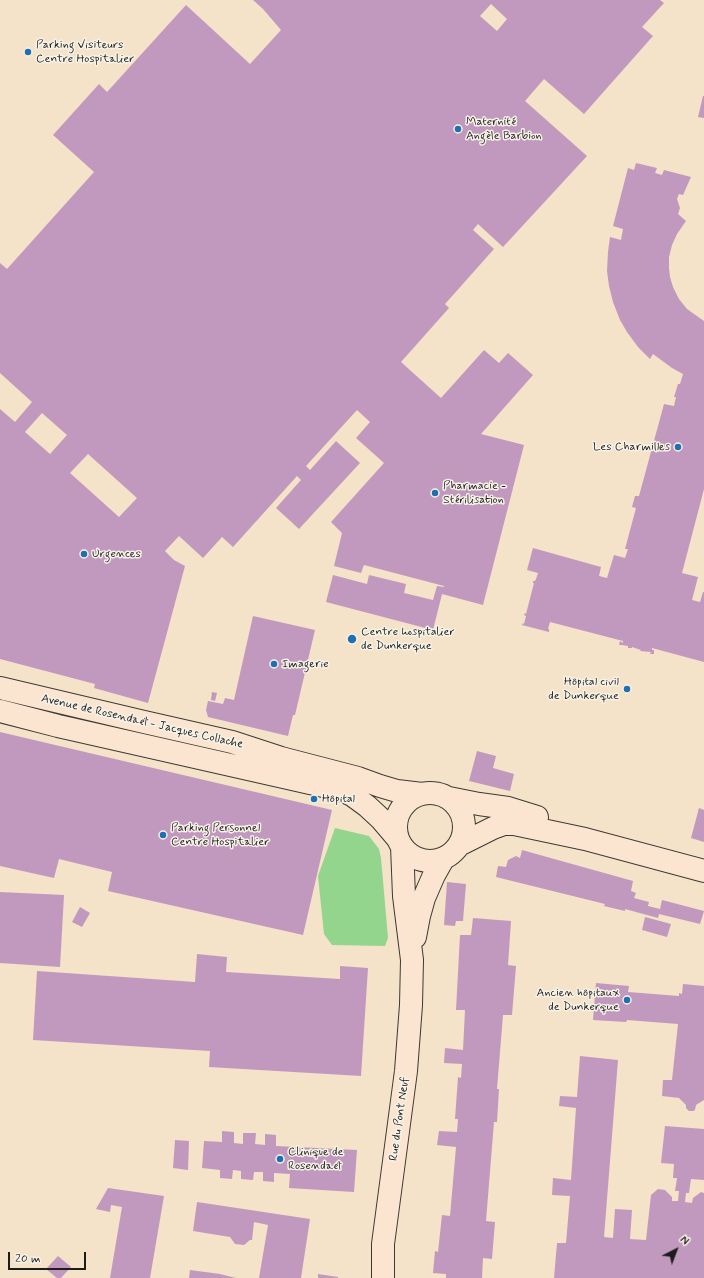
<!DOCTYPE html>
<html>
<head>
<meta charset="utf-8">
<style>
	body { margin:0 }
	#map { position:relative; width:704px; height:1278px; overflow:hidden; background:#f4e2c9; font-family:Mynerve,sans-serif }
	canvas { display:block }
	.north { position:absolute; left:656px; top:1230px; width:40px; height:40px; -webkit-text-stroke:3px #f7f3e8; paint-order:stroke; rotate:42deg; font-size:11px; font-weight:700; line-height:16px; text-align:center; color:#1c1c1c }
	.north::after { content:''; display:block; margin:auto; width:14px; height:18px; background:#1c1c1c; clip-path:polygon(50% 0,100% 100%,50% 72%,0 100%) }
	.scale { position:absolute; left:8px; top:1252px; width:78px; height:18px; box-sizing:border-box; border:2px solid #1c1c1c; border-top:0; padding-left:5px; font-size:12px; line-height:14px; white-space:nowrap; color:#1c1c1c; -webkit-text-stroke:3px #f7f3e8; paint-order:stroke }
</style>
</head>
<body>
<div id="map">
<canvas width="704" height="1278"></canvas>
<div class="north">N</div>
<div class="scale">20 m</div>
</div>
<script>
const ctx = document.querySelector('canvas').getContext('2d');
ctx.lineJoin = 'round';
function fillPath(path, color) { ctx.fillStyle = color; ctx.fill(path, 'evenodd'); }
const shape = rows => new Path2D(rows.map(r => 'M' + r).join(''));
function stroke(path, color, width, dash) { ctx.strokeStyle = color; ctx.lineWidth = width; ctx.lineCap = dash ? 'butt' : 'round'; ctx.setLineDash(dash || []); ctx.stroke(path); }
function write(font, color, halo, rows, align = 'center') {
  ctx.font = font + ' Mynerve,sans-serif'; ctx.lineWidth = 3; ctx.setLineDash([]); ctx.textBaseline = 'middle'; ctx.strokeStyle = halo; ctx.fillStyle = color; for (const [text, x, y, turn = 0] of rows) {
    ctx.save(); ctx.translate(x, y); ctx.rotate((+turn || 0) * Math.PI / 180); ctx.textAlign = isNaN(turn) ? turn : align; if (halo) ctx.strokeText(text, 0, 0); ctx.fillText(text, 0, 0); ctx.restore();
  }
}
fillPath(shape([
	[335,828,369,836,379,849,381,858,388,938,385,946,332,945,324,934,318,876]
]), '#93d58c');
fillPath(shape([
	[253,0,660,0,664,3,642,27,653,36,584,114,544,79,525,101,587,156,503,247,478,224,473,230,494,249,445,304,449,308,401,362,441,398,484,350,499,363,508,353,533,375,481,434,524,445,483,605,442,594,433,630,326,602,333,575,367,584,369,575,406,584,404,593,433,600,437,586,444,587,444,586,364,565,361,573,334,566,342,533,331,522,384,463,356,438,370,422,357,410,306,466,310,470,336,441,360,463,299,529,276,508,301,480,297,476,233,547,222,537,203,558,179,536,165,551,174,560,185,566,148,703,94,688,95,684,0,659,0,409,15,422,32,402,0,373,0,263,7,269,94,172,53,135,99,84,107,92,186,5,250,64,281,30,263,9],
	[491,4,507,19,497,31,480,16],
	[42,413,67,435,50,454,25,432],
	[88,454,137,498,119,517,70,473],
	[703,96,704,96,704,118,698,117],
	[636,163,657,168,655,173,662,175,664,170,691,177,683,195,679,194,677,199,680,208,678,214,686,221,677,234,672,245,669,257,669,268,670,277,673,287,679,299,687,309,704,321,704,489,682,573,698,577,692,600,700,602,703,592,704,592,704,662,652,648,652,650,654,650,654,654,650,654,651,652,640,651,641,650,632,647,632,648,628,648,628,646,622,645,619,645,620,641,623,643,623,641,550,622,548,629,549,629,549,632,522,625,523,623,524,624,526,616,524,615,525,613,526,614,534,583,533,583,533,581,535,581,536,579,538,573,527,570,533,548,601,567,599,576,607,578,614,555,625,558,628,549,625,549,636,508,632,507,635,496,639,496,664,404,674,406,676,397,674,397,678,384,680,384,683,374,672,368,653,354,650,359,638,347,627,332,620,320,613,302,609,286,607,271,608,252,610,237,621,240,623,229,613,226,628,168,634,170],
	[253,616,315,630,295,715,293,715,288,736,208,717,206,710,208,701,223,704,225,698,234,700],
	[212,692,217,693,215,701,211,700],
	[0,732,332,810,303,935,108,891,112,872,59,859,54,878,0,866],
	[477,751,496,756,493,768,514,774,510,791,469,781],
	[699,808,704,810,704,842,691,838],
	[522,850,633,881,631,891,636,893,634,898,649,902,648,906,660,909,662,900,704,911,700,924,659,914,658,918,625,909,625,911,604,906,605,904,496,877,498,866,506,867,508,860,516,856,520,858],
	[447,882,466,884,463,921,456,921,455,926,444,925],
	[0,892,64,895,60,967,0,963],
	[80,907,90,913,82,927,72,922],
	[645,917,671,924,667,937,642,930],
	[473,918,511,921,508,965,516,966,512,1015,503,1015,497,1089,499,1089,497,1122,494,1122,486,1221,495,1222,492,1259,483,1258,482,1278,446,1278,446,1274,433,1273,435,1251,438,1252,442,1215,450,1216,456,1147,437,1145,439,1131,457,1132,458,1119,455,1119,458,1077,461,1078,462,1064,444,1063,445,1048,463,1050,465,1010,456,1010,460,935,471,935],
	[197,954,227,957,226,972,340,979,340,966,368,968,361,1076,209,1067,210,1051,33,1040,37,971,195,982],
	[596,983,629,986,628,992,679,996,679,993,682,994,683,984,704,986,704,1100,696,1105,695,1110,693,1111,689,1111,686,1108,686,1105,679,1098,662,1096,663,1080,672,1080,678,1024,627,1020,626,1022,593,1020],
	[580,1056,618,1060,604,1237,613,1238,615,1209,632,1210,630,1239,646,1240,651,1195,658,1189,665,1190,672,1197,672,1201,678,1201,679,1191,675,1191,677,1178,673,1178,674,1164,661,1163,665,1126,704,1129,704,1180,691,1179,689,1193,686,1193,685,1202,692,1203,693,1198,701,1192,704,1193,704,1278,554,1278,557,1243,566,1243,570,1196,552,1195,553,1178,571,1180,576,1108,559,1106,560,1096,577,1097],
	[222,1131,234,1132,234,1143,243,1144,243,1133,256,1133,255,1144,265,1145,265,1134,276,1135,276,1146,357,1150,354,1192,289,1188,290,1174,274,1173,274,1182,263,1181,263,1172,254,1172,253,1180,241,1179,241,1171,233,1170,232,1179,220,1178,220,1170,202,1168,204,1141,222,1142],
	[175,1140,189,1141,188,1170,173,1168],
	[108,1188,164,1196,150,1278,110,1278,122,1207,111,1205,110,1212,96,1209],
	[197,1202,310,1219,301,1278,259,1278,268,1225,254,1222,252,1240,250,1240,244,1245,235,1244,230,1237,193,1231],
	[58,1256,71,1267,61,1278,57,1278,46,1269],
	[190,1270,220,1274,236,1278,189,1278],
	[318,1274,338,1277,338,1278,318,1278]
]), '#c299be');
const secondary = shape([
	[0,688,144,722,232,742,281,758,358,778,380,786,397,791,422,794],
	[0,711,58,726,341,790,352,795,367,806,381,819,398,839],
	'396 827a34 34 0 1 1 68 0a34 34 0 1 1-68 0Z',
	[449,798,479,804,508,808,537,817],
	[459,845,493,828,504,824,514,824,585,839,704,871],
	[415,937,419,916,424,898,434,875,443,859],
	[383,1278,383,1244,406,1071,411,1005,412,960,404,896,402,846]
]);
stroke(secondary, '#3c3a36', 24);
stroke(secondary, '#fce5d0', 22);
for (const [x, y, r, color] of [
	[28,52,4,"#1f6fb2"],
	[458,129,4,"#1f6fb2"],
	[678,447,4,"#1f6fb2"],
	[435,493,4,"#1f6fb2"],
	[84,554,4,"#1f6fb2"],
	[352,639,5,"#1f6fb2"],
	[274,664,4,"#1f6fb2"],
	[627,689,4,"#1f6fb2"],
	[314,799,4,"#1f6fb2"],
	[163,835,4,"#1f6fb2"],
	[627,1000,4,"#1f6fb2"],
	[280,1159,4,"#1f6fb2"]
]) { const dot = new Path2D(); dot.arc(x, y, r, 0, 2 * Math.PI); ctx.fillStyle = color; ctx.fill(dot); stroke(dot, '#f7f3e8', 1.5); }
write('12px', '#1c1c1c', '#f7f3e8', [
	["Parking Visiteurs",36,45],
	["Centre Hospitalier",36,59],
	["Maternité",466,122],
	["Angèle Barbion",466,136],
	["Les Charmilles",670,447,"right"],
	["Pharmacie -",443,486],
	["Stérilisation",443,500],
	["Urgences",92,554],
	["Centre hospitalier",361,632],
	["de Dunkerque",361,646],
	["Imagerie",282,664],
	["Hôpital civil",619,682,"right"],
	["de Dunkerque",619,696,"right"],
	["Hôpital",322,799],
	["Parking Personnel",171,828],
	["Centre Hospitalier",171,842],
	["Ancien hôpitaux",619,993,"right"],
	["de Dunkerque",619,1007,"right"],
	["Clinique de",288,1152],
	["Rosendaël",288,1166]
], 'left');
write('12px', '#1c1c1c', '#f7f3e8', [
	["Avenue de Rosendaël - Jacques Collache",142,722,13],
	["Rue du Pont Neuf",400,1119,-82]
]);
</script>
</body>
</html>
